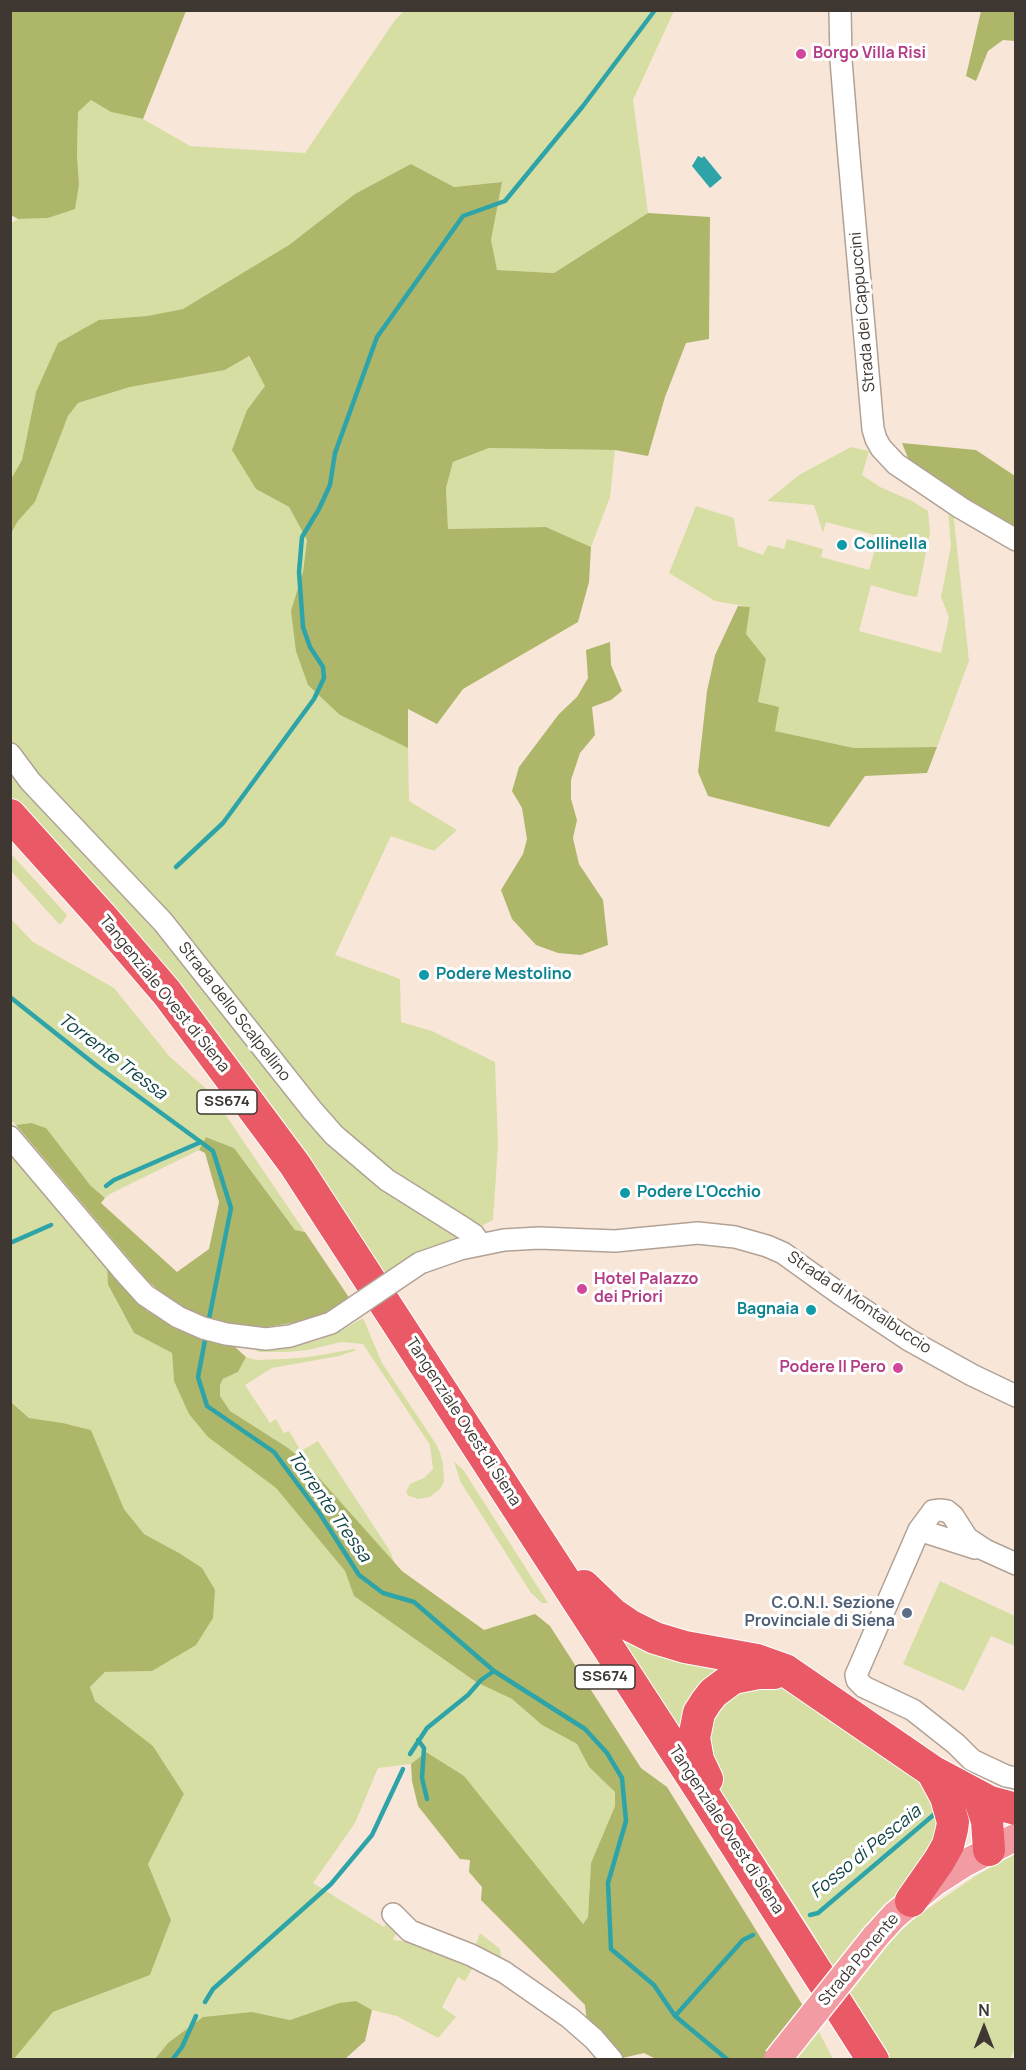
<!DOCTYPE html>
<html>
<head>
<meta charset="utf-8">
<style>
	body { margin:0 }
	#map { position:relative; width:1026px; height:2070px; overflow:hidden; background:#f8e7d9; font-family:Manrope,sans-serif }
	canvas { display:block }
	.frame { position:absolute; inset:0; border:12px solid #3e3732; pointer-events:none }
	.north { position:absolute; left:954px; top:1998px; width:60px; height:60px; -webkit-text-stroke:4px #fff; paint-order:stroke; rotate:0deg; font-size:16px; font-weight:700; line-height:24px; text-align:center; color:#3e3732 }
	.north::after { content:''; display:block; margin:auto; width:21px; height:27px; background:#3e3732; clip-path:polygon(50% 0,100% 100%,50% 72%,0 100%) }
</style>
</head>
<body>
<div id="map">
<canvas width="1026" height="2070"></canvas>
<div class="frame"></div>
<div class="north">N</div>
</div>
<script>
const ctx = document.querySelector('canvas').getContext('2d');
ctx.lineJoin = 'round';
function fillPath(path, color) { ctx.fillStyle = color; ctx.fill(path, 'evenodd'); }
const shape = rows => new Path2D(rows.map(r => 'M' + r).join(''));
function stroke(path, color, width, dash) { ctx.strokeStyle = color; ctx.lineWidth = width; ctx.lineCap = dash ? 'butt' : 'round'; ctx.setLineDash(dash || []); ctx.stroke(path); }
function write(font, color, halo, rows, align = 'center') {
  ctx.font = font + ' Manrope,sans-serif'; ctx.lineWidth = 6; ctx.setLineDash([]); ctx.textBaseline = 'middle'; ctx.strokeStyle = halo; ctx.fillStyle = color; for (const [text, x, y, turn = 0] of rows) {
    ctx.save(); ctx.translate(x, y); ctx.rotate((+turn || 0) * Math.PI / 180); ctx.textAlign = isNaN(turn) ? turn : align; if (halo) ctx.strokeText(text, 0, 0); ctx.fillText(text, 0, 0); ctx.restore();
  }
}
fillPath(shape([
	[404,11,674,11,633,100,648,213,554,273,496,270,491,240,501,182,454,187,411,164,320,222,289,245,220,288,183,309,147,316,36,392,22,460,11,481,11,223,18,219,48,218,79,184,77,155,78,112,91,100,111,112,143,119,190,146,305,153,395,20],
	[248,356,266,386,247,410,256,489,289,507,307,540,303,572,340,715,408,748,409,801,457,830,434,851,391,836,335,955,400,979,401,1022,432,1031,495,1062,498,1145,493,1220,459,1238,412,1255,381,1276,137,939,11,798,10,533,18,521,35,502,68,416,78,403,130,387,225,370],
	[851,447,869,451,862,475,880,487,912,501,928,511,930,533,917,597,905,595,871,585,859,631,941,653,949,617,941,597,951,546,948,510,953,510,969,661,937,747,854,748,775,731,758,702,766,659,745,634,750,607,715,601,669,573,696,506,734,518,738,546,763,555,768,545,784,549,787,539,823,549,821,557,869,570,879,536,826,522,823,533,814,505,767,501,799,475],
	[489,448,615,450,610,497,591,547,546,527,448,529,446,488,453,462],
	[11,854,67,915,62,923,59,924,11,871],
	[10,918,33,942,114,988,170,1057,210,1092,305,1232,295,1230,234,1148,207,1137,199,1150,110,1194,105,1198,90,1185,31,1123,16,1125,10,1119],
	[10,1153,107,1268,108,1286,134,1333,172,1353,174,1381,208,1437,276,1488,345,1571,354,1596,476,1682,512,1699,542,1725,577,1744,589,1767,615,1792,615,1806,591,1863,588,1917,583,1924,527,1857,426,1752,411,1764,378,1768,355,1823,313,1883,384,1927,388,1920,399,1928,393,1940,438,1945,476,1962,465,1981,458,1977,442,2007,456,2017,438,2038,397,2016,372,2010,356,2001,339,2003,290,2020,252,2012,168,2043,155,2059,13,2059,53,2012,150,1975,171,1920,148,1864,184,1794,153,1746,95,1701,90,1687,105,1672,152,1671,179,1553,144,1534,124,1509,91,1430,63,1423,29,1418,11,1401],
	[363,1318,382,1363,436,1444,440,1453,443,1464,444,1482,440,1489,430,1497,418,1499,409,1496,406,1492,410,1484,424,1478,433,1469,430,1445,363,1344,341,1342,308,1350,287,1352,258,1352,253,1348,296,1345,316,1341,339,1332],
	[354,1349,357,1350,339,1356,272,1368,245,1385,270,1423,276,1419,284,1433,289,1431,301,1451,318,1441,390,1551,395,1564,305,1462,230,1411,220,1396,220,1385,223,1379,238,1372,246,1357,256,1360,284,1359,309,1357],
	[454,1461,464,1471,548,1603,542,1603,531,1593,460,1481],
	[940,1581,1015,1616,1015,1646,991,1636,964,1691,903,1664],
	[603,1619,731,1662,690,1745],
	[779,1680,936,1789,943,1848,832,1969,813,1933,710,1773,709,1707,717,1697],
	[1015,1854,1016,2046,1010,2059,886,2059,846,1998,896,1935,919,1915,977,1875],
	[480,1933,500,1949,502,1964,474,1949],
	[818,2030,833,2059,794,2060]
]), '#d7dea3');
fillPath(shape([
	[10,11,186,11,143,119,111,112,91,100,78,112,77,155,79,184,75,209,48,218,18,219,11,215],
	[981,11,1015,11,1015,41,1003,40,988,51,976,81,966,76],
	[411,164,454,187,502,182,491,240,497,270,554,273,648,213,710,217,709,339,686,343,665,397,648,456,615,450,489,448,453,462,446,488,448,529,546,527,591,547,589,582,578,622,463,689,437,724,408,709,408,748,340,715,308,685,296,651,291,611,303,572,307,540,289,507,256,489,232,450,247,410,265,386,249,356,225,370,130,387,78,403,68,416,35,502,18,521,11,533,10,481,22,460,36,392,58,343,99,320,147,316,183,309,289,245,355,194],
	[902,443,976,450,1015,476,1015,531,910,463],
	[738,606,750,607,746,634,766,659,758,702,779,707,775,731,854,748,937,747,927,773,865,776,829,827,708,796,698,772,707,691,715,655],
	[610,642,611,665,622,691,611,700,592,707,595,735,580,753,571,780,571,799,577,820,573,838,579,864,603,900,608,945,581,955,558,953,536,945,512,919,501,890,523,854,527,839,522,808,512,791,519,767,559,714,577,697,588,678,586,650],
	[31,1123,46,1128,90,1185,105,1198,101,1203,177,1272,209,1249,219,1202,205,1153,199,1150,206,1137,234,1148,295,1230,305,1232,350,1299,330,1312,309,1320,261,1328,229,1325,213,1321,184,1308,165,1296,146,1279,16,1125],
	[107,1268,147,1311,176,1327,198,1337,235,1347,246,1357,238,1372,223,1379,220,1385,220,1396,230,1411,288,1448,305,1462,402,1571,484,1630,535,1614,550,1626,641,1768,667,1787,805,2009,768,2059,656,2059,644,2053,618,2059,587,2024,585,2005,481,1900,482,1887,469,1872,470,1860,460,1859,418,1806,412,1781,411,1764,426,1752,464,1776,583,1924,588,1917,591,1863,615,1806,615,1792,589,1767,577,1744,542,1725,512,1699,476,1682,354,1596,345,1571,276,1488,208,1437,189,1414,174,1381,172,1353,134,1333,108,1285],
	[10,1401,29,1418,63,1423,91,1430,124,1509,144,1534,179,1553,202,1568,215,1590,213,1618,196,1645,152,1671,105,1672,90,1687,95,1701,153,1746,184,1794,148,1864,171,1920,150,1975,53,2012,13,2060,10,2059],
	[356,2001,372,2010,365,2041,345,2059,155,2059,168,2043,203,2017,252,2012,290,2020,339,2003]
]), '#aeb669');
fillPath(shape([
	[698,156,702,158,704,156,722,178,710,188,692,166]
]), '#2ea4a8');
stroke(shape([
	[176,867,223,823,314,699,324,678,323,667,310,647,303,627,299,572,302,537,319,509,330,485,335,453,377,337,463,216,505,201,583,106,655,10],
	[10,997,97,1066,213,1151,231,1208,208,1324],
	[106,1186,114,1180,201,1142],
	[10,1243,51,1225],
	[206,1335,198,1377,207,1406,274,1452,320,1514,359,1575,383,1593,414,1602,494,1671,585,1729,607,1753,622,1778,626,1821,608,1883,611,1949,654,1985,675,2016,728,2060],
	[418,1740,424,1748,422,1778,427,1799],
	[410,1754,427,1728,468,1695,481,1680,494,1671],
	[810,1915,818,1913,937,1812],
	[205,2002,213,1989,331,1884,372,1835,403,1769],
	[675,2016,743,1940,753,1935],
	[172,2060,182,2047,196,2016]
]), '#2ea4a8', 4.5);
const minor = shape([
	[840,10,841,60,848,146,873,429,876,439,881,448,896,464,961,508,1016,540],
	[10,754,30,781,163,922,312,1110,334,1135,387,1180,465,1229,474,1235,480,1244],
	[10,1137,126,1274,145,1295,178,1317,203,1328,226,1334,266,1339,290,1336,331,1323],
	[420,1263,460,1249,504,1240,539,1238,615,1241,698,1233,735,1237,767,1246,783,1253,840,1294,909,1340,972,1375,1016,1396],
	[919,1530,975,1548],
	[1016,1564,985,1550,967,1538,953,1516,947,1511,940,1510,933,1511,919,1530,856,1675,857,1680,864,1687,913,1710,956,1744,972,1760,1006,1776,1016,1778],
	[393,1914,410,1931,471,1955,504,1972,570,2018,594,2039,612,2060]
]);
const major = shape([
	[875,1937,895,1915,934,1883,965,1863,1016,1837]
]);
const highway = shape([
	[10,815,101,916,167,993,295,1165,702,1792,873,2060],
	[584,1586,613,1614,629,1625,655,1638,685,1647,757,1660,785,1670,932,1771,990,1802,1016,1809],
	[707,1779,698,1760,694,1738,699,1713,706,1702,713,1693,733,1678,758,1673,774,1673],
	[979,1797,987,1821,989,1850],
	[911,1901,939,1861,948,1845,952,1829,953,1822,946,1797,932,1771]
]);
stroke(minor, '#b2a296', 24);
stroke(major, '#fff', 30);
stroke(highway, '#fff', 34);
stroke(minor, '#fff', 21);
stroke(major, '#f29ba3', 27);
stroke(highway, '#e95966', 32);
const minorBridge = shape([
	[331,1323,420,1263]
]);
const majorBridge = shape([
	[777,2060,875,1937]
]);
stroke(minorBridge, '#b2a296', 24, []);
stroke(majorBridge, '#fff', 30, []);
stroke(minorBridge, '#fff', 21);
stroke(majorBridge, '#f29ba3', 27);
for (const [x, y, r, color] of [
	[801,54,6,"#d1479c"],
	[842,545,6,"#0f9aa8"],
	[424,975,6,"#0f9aa8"],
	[625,1193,6,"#0f9aa8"],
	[582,1289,6,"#d1479c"],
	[811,1310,6,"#0f9aa8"],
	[898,1368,6,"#d1479c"],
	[907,1613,6,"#5c6f8a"]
]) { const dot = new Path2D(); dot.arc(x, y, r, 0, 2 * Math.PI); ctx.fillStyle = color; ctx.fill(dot); stroke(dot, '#fff', 2); }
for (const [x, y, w] of [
	[227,1102,60],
	[605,1677,60]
]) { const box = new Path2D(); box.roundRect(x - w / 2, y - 12, w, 24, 4.5); ctx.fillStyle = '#fff'; ctx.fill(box); stroke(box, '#3e3732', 1.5); }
write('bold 15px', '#3e3732', null, [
	["SS674",227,1102],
	["SS674",605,1677]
]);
write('bold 16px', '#b23c85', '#fff', [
	["Borgo Villa Risi",813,54],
	["Hotel Palazzo",594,1280],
	["dei Priori",594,1298],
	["Podere Il Pero",886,1368,"right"]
], 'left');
write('16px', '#3e3732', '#fff', [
	["Strada dei Cappuccini",863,312,-95],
	["Tangenziale Ovest di Siena",164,994,51],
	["Strada dello Scalpellino",234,1012,52],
	["Strada di Montalbuccio",859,1303,34],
	["Tangenziale Ovest di Siena",463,1422,57],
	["Tangenziale Ovest di Siena",726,1830,57],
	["Strada Ponente",859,1960,-50]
]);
write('bold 16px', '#0d838f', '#fff', [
	["Collinella",854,545],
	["Podere Mestolino",436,975],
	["Podere L'Occhio",637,1193],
	["Bagnaia",799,1310,"right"]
], 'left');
write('bold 16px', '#4e5e75', '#fff', [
	["C.O.N.I. Sezione",895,1604],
	["Provinciale di Siena",895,1622]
], 'right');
write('italic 18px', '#114445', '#fff', [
	["Torrente Tressa",112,1057,37],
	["Torrente Tressa",329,1507,55],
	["Fosso di Pescaia",866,1852,-39]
]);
</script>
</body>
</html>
